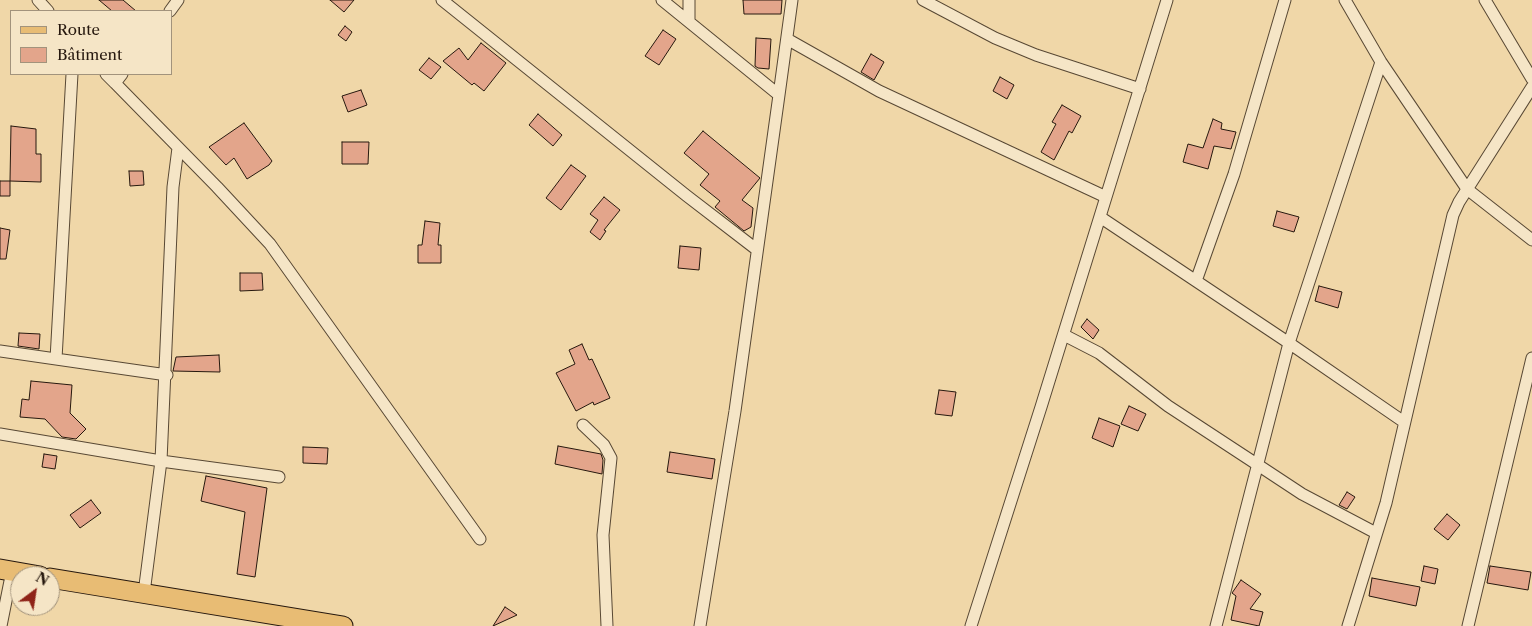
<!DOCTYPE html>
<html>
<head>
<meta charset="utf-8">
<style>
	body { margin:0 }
	#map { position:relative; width:1532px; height:626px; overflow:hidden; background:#f0d7a8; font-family:"Libre Caslon Text",serif }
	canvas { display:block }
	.legend { position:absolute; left:10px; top:10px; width:162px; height:65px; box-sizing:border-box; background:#f5e5c6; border:1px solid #a2937c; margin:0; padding:6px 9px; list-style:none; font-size:15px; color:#26180e }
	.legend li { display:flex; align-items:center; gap:10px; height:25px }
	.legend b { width:25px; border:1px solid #a2937c }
	.north { position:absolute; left:10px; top:566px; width:50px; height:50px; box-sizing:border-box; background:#f5e5c6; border:1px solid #a2937c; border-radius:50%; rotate:31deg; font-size:14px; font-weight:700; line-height:20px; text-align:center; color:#26180e }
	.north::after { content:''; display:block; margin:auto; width:18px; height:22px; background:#8f2418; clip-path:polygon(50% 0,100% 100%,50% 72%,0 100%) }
</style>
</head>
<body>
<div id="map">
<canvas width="1532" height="626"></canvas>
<ul class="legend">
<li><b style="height:6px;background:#e8bc74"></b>Route</li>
<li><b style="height:14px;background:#e3a58b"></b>Bâtiment</li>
</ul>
<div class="north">N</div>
</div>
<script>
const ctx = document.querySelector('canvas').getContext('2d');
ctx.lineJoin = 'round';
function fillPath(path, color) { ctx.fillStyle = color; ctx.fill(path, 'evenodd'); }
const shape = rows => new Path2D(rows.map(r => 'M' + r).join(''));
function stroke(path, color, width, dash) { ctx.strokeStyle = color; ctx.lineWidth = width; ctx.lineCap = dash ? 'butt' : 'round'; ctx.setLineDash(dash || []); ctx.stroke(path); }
const building = shape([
	[99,0,123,0,136,11,112,11,99,0],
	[330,0,354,0,344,12,330,0],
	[743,0,782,0,781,14,744,14,743,0],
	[345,26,352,32,346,41,338,35,345,26],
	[663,30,676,39,659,65,645,56,663,30],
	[756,38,771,39,769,69,758,68,755,66,756,38],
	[481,43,506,63,484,91,474,83,472,85,443,61,459,48,468,60,481,43],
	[871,54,884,62,874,80,861,72,871,54],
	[429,58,441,67,431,79,419,70,429,58],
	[1000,77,1014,85,1007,99,993,91,1000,77],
	[361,90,367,105,348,112,342,96,361,90],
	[1062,105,1081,116,1072,133,1069,131,1054,160,1041,152,1056,124,1052,122,1062,105],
	[538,114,562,135,553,146,529,125,538,114],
	[1213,119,1222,123,1221,129,1236,132,1231,149,1214,146,1208,169,1183,162,1188,144,1203,148,1213,119],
	[244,123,272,161,269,165,247,179,234,158,226,165,209,147,244,123],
	[11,126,36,129,36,154,41,154,41,182,10,181,11,126],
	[703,131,760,178,742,200,753,208,751,227,744,231,715,207,720,201,700,185,709,174,684,153,703,131],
	[342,142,369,142,368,164,342,164,342,142],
	[571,165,586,176,561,210,546,198,571,165],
	[129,171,143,171,144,185,130,186,129,171],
	[0,181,10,181,10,196,0,196,0,181],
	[604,197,620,210,604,230,606,231,600,240,590,232,598,220,590,214,604,197],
	[1277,211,1299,217,1294,232,1273,226,1277,211],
	[425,221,440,223,438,245,441,245,441,263,418,263,418,245,422,245,425,221],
	[0,228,10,230,6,259,0,259,0,228],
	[680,246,701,248,699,270,678,268,680,246],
	[240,273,262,273,263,290,240,291,240,273],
	[1319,286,1342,292,1338,308,1315,301,1319,286],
	[1087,319,1099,330,1093,339,1081,327,1087,319],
	[19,333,40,334,39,349,18,346,19,333],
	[582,344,589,360,592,359,610,398,594,405,593,402,576,411,556,373,575,364,569,350,582,344],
	[219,355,220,372,173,371,176,357,219,355],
	[31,381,72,385,70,413,86,429,76,439,62,437,45,419,20,417,22,399,29,400,31,381],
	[939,390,956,392,952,416,935,414,939,390],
	[1129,406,1146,414,1138,431,1121,424,1129,406],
	[1099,418,1120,426,1113,447,1092,438,1099,418],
	[558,446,601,454,603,460,602,474,555,464,558,446],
	[303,447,328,448,327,464,303,463,303,447],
	[670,452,715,459,712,479,667,472,670,452],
	[44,454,57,456,55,469,42,467,44,454],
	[206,476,267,488,255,577,237,574,245,512,201,501,206,476],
	[1347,492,1355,497,1347,509,1339,505,1347,492],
	[91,500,101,513,80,528,70,515,91,500],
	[1447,514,1460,525,1448,540,1434,529,1447,514],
	[1424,566,1438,569,1435,584,1421,581,1424,566],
	[1490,566,1531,572,1528,590,1487,583,1490,566],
	[1372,578,1420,587,1416,606,1369,596,1372,578],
	[1241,580,1261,594,1250,609,1263,612,1259,626,1231,620,1236,596,1232,593,1241,580],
	[505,607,517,615,493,626,505,607]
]);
fillPath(building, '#e3a58b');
stroke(building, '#26180e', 1);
const minor = shape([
	[38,0,48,11],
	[442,0,687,196,756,249],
	[662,0,779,95,735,411,700,626],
	[923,0,995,38,1036,55,1140,89],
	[1345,0,1381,62,1467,189,1532,240],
	[1485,0,1532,79],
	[170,11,178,0],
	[689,20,689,0],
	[787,39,879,91,1106,197],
	[106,74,115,83,122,74],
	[115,83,217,187,270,244,480,539],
	[779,95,792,0],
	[1100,217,1289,343,1404,422],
	[1196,281,1234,174,1285,0],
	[1064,335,1099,353,1168,406,1258,465,1302,494,1376,533],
	[0,351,167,375],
	[56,359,72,74],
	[583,425,604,445,611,458,603,535,607,626],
	[0,434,161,461,279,477],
	[144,593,161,461,173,187,178,148],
	[1,626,12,571],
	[971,626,1041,407,1167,0],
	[1216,626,1289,343,1381,62],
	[1348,626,1386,503,1453,215,1459,202,1532,87],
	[1468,626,1532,358]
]);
const primary = shape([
	[0,569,40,576],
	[50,578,343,626]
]);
stroke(minor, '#584834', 13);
stroke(primary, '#26180e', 21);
stroke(minor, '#f5e5c6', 11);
stroke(primary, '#e8bc74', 19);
</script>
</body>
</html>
